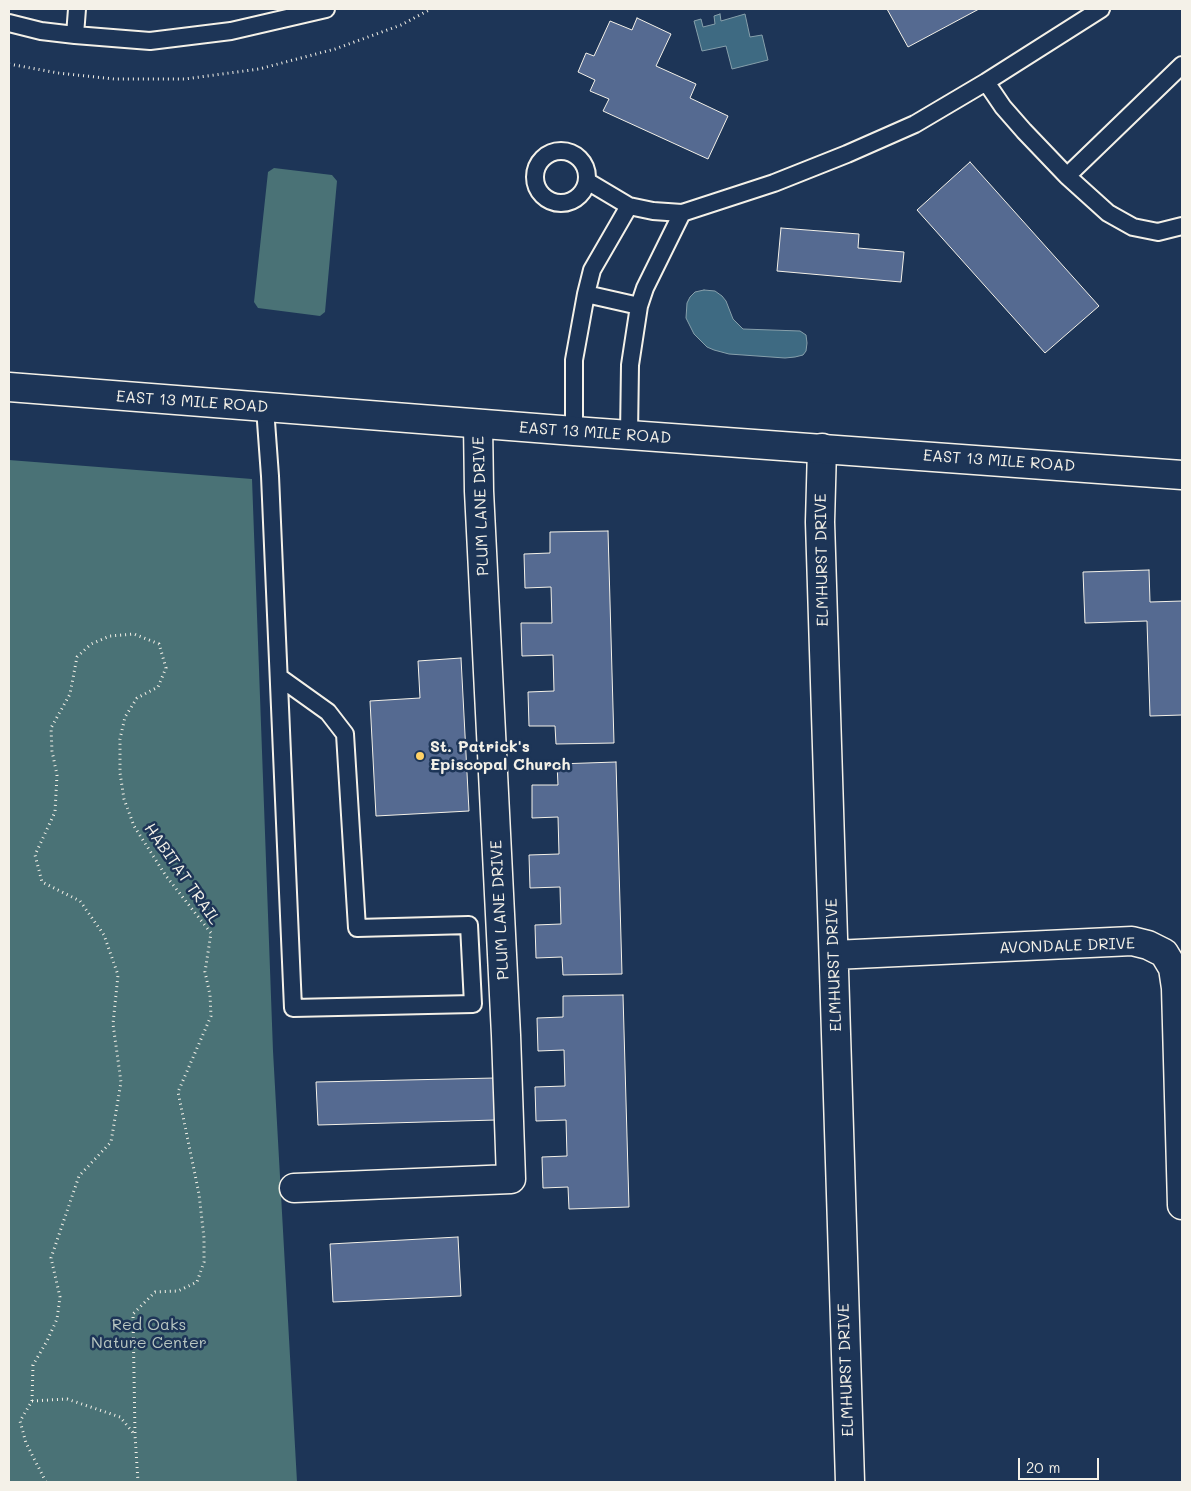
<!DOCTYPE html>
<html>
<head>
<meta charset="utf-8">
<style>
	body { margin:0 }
	#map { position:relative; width:1191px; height:1491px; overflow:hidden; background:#1d3557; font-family:Mali,sans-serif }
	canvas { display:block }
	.frame { position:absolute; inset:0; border:10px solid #f4f1e8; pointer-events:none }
	.scale { position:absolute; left:1018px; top:1458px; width:81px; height:22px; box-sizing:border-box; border:2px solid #f4f1e8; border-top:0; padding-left:6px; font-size:15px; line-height:18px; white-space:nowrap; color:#f4f1e8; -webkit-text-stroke:4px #1d3557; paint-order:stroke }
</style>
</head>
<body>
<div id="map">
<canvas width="1191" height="1491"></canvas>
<div class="frame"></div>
<div class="scale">20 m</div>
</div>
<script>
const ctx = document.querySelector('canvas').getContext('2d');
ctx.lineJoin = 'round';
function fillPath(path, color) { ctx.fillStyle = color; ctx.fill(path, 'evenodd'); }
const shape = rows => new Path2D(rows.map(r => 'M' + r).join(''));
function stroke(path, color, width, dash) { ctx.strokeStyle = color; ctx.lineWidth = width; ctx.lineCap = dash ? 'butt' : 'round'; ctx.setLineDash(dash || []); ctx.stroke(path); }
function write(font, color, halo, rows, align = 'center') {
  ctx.font = font + ' Mali,sans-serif'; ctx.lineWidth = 5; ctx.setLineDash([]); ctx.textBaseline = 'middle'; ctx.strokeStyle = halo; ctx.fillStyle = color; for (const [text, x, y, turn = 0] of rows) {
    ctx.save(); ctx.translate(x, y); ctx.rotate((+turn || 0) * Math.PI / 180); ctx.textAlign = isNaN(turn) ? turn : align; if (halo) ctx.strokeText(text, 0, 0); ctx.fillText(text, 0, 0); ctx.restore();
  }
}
fillPath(shape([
	[274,168,332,175,337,181,325,312,320,316,258,308,254,302,268,172],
	[9,460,252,479,273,1051,297,1482,9,1482]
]), '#4a7276');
const water = shape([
	[720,14,721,21,745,14,750,37,762,35,768,60,732,69,726,46,702,51,694,21,701,19,703,27,715,24,714,16,720,14],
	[704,290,715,291,722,296,726,301,733,319,743,329,800,331,806,335,807,343,806,351,803,355,795,357,785,358,729,354,714,350,707,347,694,334,686,318,687,303,690,297,695,292,704,290]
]);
fillPath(water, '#3e6a82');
stroke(water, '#87a0ab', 1);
const building = shape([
	[887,9,979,9,908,47,887,9],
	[637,18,671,34,656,66,696,84,690,98,728,116,708,159,603,111,609,99,590,91,595,80,578,72,586,53,594,56,610,21,632,30,637,18],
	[970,162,1099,306,1045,353,917,210,970,162],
	[781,228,859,234,858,248,904,252,901,282,777,271,781,228],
	[608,531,614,743,556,744,555,726,529,726,528,692,554,691,553,655,522,656,521,623,552,623,551,587,525,588,524,554,550,553,550,532,608,531],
	[1149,570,1150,602,1182,601,1182,715,1150,716,1147,621,1085,623,1083,572,1149,570],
	[461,658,469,811,376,816,370,701,420,698,418,661,461,658],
	[616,762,622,974,563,975,562,957,536,958,535,925,561,924,560,887,530,888,529,855,559,854,558,817,532,818,532,785,558,785,557,764,616,762],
	[623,995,629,1207,569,1209,568,1187,543,1188,542,1157,567,1156,566,1120,536,1121,535,1087,565,1086,564,1050,538,1051,537,1018,563,1017,563,996,623,995],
	[495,1078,496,1120,318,1125,316,1082,495,1078],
	[458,1237,461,1296,333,1302,330,1244,458,1237]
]);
fillPath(building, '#556a91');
stroke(building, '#f4f1e8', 1);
const lane = shape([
	[9,23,41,31,75,35,150,41,231,31,326,9],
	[75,35,77,9],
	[986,82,1003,107,1024,131,1067,176,1108,213,1133,227,1158,232,1182,226],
	'535 177a26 26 0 1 1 52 0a26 26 0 1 1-52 0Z',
	[1067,176,1182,65],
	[587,181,629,206,653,211,682,213,774,183,847,154,915,124,986,82,1101,9],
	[586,294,639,306],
	[265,408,270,476,293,1008,473,1004,469,925,357,928,345,734,328,712,279,677],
	[574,431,574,360,586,294,592,270,629,206],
	[629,435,630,365,639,306,645,288,682,213]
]);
const street = shape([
	[822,448,820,522,850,1482],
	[834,955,1132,941,1148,945,1164,953,1173,968,1176,988,1182,1205],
	[294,1188,511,1179,506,1035,479,491,478,424]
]);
const secondary = shape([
	[9,387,574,431,1182,475]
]);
stroke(lane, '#f4f1e8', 20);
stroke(street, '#f4f1e8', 31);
stroke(secondary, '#f4f1e8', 31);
stroke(shape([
	[9,64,58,73,114,79,185,79,259,69,335,49,401,25,431,9],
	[32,1401,67,1399,120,1417,135,1435],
	[46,1482,26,1443,20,1421,32,1401,33,1365,47,1341,57,1319,60,1297,51,1258,79,1176,111,1142,121,1082,113,1024,118,975,104,935,80,901,42,882,35,855,55,812,57,775,52,751,51,728,70,694,77,657,91,644,110,636,134,634,159,644,166,668,158,687,137,698,125,717,120,739,120,773,124,799,134,826,166,876,211,933,205,972,210,995,211,1016,178,1092,199,1194,204,1238,204,1262,197,1282,178,1291,155,1292,133,1314,135,1435,138,1482]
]), '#f4f1e8', 3, [1, 4]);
stroke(lane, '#1d3557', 16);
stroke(street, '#1d3557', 28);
stroke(secondary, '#1d3557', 28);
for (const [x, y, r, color] of [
	[420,756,5,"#ffd166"]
]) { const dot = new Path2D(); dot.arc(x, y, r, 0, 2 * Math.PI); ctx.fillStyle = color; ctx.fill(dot); stroke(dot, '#1d3557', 2); }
write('16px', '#f4f1e8', '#1d3557', [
	["EAST 13 MILE ROAD",192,402,4],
	["EAST 13 MILE ROAD",595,433,4],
	["EAST 13 MILE ROAD",999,461,4],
	["PLUM LANE DRIVE",481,506,-92],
	["ELMHURST DRIVE",822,560,-91],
	["HABITAT TRAIL",182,874,55],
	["PLUM LANE DRIVE",500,910,-93],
	["AVONDALE DRIVE",1067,946,-2],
	["ELMHURST DRIVE",834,965,-92],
	["ELMHURST DRIVE",846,1370,-92]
]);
write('bold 16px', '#f4f1e8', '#1d3557', [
	["St. Patrick's",430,747],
	["Episcopal Church",430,765]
], 'left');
write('16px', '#b8c5c0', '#1d3557', [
	["Red Oaks",149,1325],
	["Nature Center",149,1343]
]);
</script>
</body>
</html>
